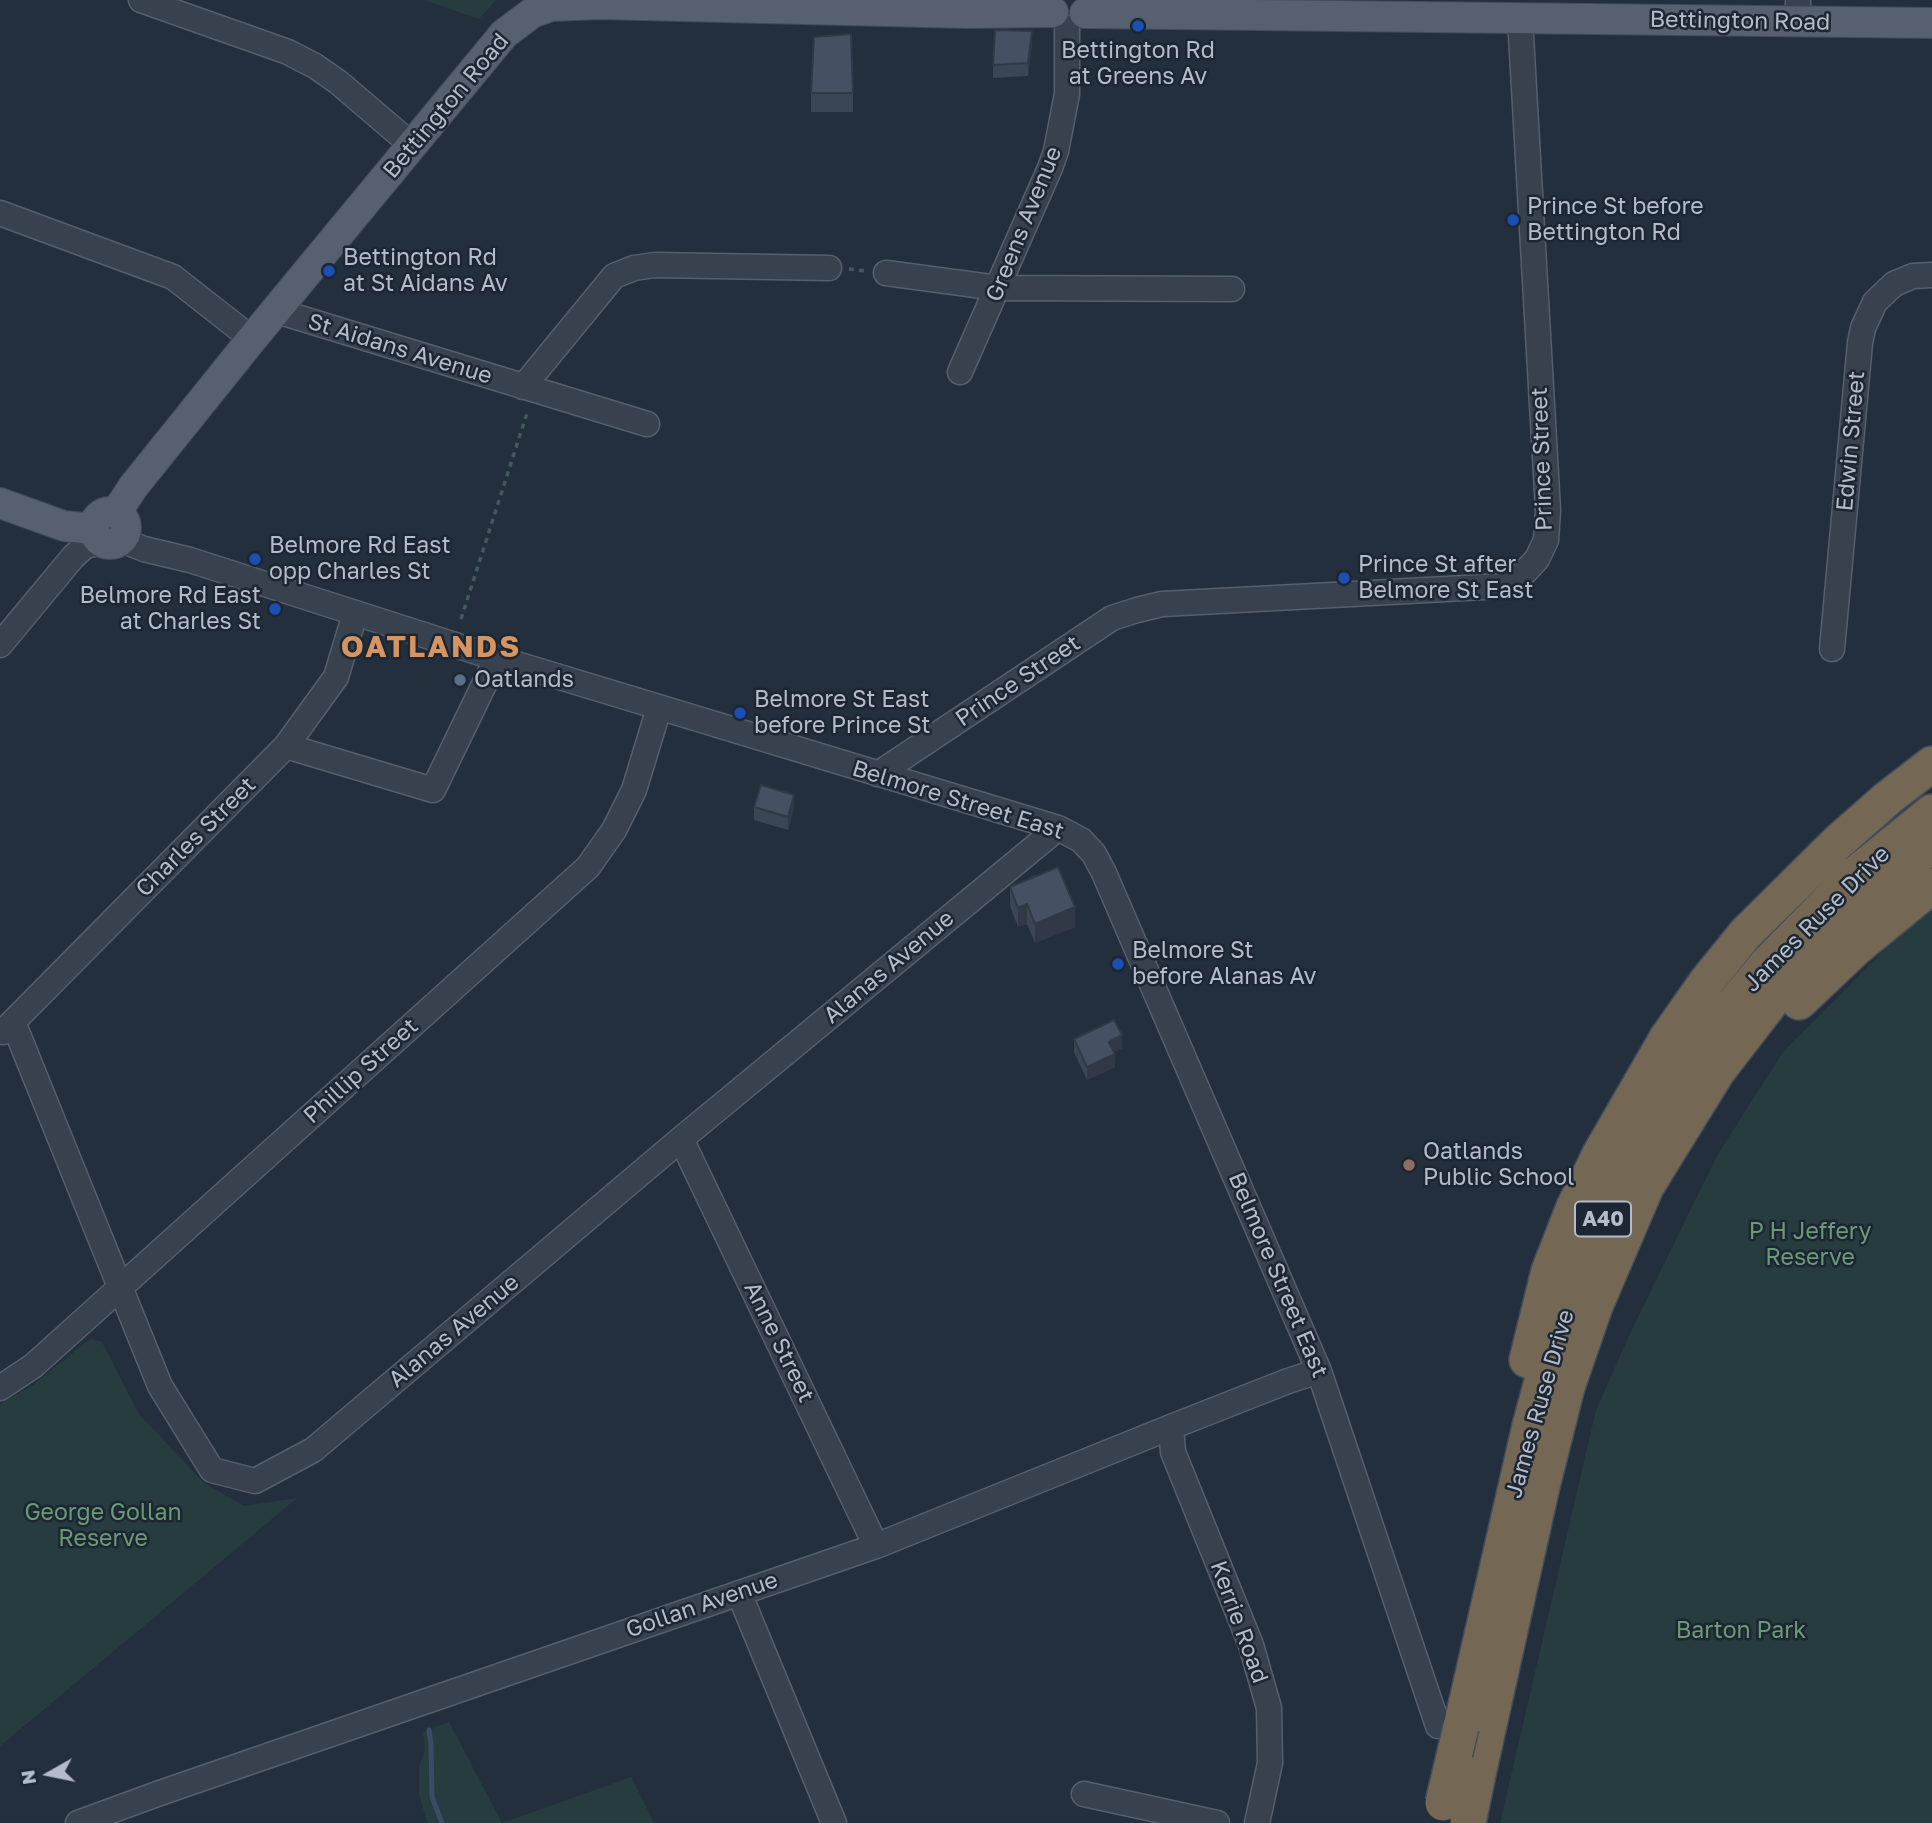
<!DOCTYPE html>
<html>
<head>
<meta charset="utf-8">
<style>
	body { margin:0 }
	#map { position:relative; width:1932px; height:1823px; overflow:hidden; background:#242f3e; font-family:"Golos Text",sans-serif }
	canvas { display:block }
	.north { position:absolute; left:14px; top:1739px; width:70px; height:70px; -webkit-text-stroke:5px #1d2633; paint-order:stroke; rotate:261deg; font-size:19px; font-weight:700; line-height:28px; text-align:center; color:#b4bcc9 }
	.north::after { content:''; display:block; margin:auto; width:24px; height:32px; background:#b4bcc9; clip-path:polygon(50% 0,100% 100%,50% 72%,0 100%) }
</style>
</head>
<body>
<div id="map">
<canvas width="1932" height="1823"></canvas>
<div class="north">N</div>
</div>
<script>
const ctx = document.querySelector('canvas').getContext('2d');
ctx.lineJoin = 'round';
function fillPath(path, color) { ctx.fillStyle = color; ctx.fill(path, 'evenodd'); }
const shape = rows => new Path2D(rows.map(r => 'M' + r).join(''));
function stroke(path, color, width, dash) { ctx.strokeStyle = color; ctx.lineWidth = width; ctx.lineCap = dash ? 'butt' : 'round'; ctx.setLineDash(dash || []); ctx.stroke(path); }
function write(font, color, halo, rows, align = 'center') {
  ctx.font = font + ' "Golos Text",sans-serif'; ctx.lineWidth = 5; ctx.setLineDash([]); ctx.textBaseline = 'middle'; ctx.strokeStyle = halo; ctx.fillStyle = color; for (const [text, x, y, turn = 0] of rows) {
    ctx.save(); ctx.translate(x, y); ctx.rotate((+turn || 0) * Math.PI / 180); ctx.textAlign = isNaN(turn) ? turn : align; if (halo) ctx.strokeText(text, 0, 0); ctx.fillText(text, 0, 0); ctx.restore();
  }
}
fillPath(shape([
	[424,0,496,0,479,19],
	[1932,909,1932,1823,1500,1823,1596,1410,1633,1327,1718,1154,1783,1052,1903,931],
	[90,1339,102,1342,139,1414,203,1482,244,1506,297,1498,0,1746,0,1404,32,1386],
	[449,1722,502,1823,428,1823,426,1819,419,1794,419,1766,425,1750,423,1732],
	[631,1777,654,1823,502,1823]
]), '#263c3f');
stroke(shape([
	[429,1730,431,1744,432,1797,442,1823]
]), '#394c67', 5);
const minor = shape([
	[141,0,288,52,315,66,338,82,413,146],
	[1798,21,1798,0],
	[0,213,173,277,252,339],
	[886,273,998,288,1232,289],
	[277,311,647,424],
	[960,372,1050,168,1056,151,1067,94,1067,28],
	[523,387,614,276,634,268,655,265,829,268],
	[121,540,144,549,190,560,477,652,1058,828,1081,840,1094,854,1104,873,1319,1371,1438,1726],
	[0,645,73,557,85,546,102,542],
	[1832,649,1860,343,1863,328,1875,302,1894,284,1913,276,1932,275],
	[286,746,433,790,497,658],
	[878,774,1112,618,1137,610,1162,604,1503,586,1523,574,1537,559,1546,540,1548,510,1520,18],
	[13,1022,160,1386,212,1470,255,1481,313,1450,681,1139,1058,828],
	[3,1032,286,746,336,677,355,614],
	[681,1139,876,1546],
	[0,1388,33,1366,588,867,614,830,634,790,659,708],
	[1171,1427,1173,1452,1251,1645,1269,1708,1270,1763,1257,1823],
	[739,1593,834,1823],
	[1084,1794,1217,1823],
	[78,1823,160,1793,876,1546,1171,1427,1288,1381,1319,1371]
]);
const major = shape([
	[1085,13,1932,23],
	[0,503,64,526,94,529],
	'94 528a16 16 0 1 1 32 0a16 16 0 1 1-32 0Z',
	[116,513,133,487,252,339,504,34,532,13,551,6,600,4,966,13,1053,12]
]);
const highway = shape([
	[1799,1002,1856,948,1932,886],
	[1527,1360,1549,1271,1574,1207,1600,1154,1667,1038,1707,981,1746,933,1838,842,1888,798,1932,764],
	[1461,1727,1530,1426,1548,1359,1594,1236,1620,1182,1655,1118,1687,1068,1727,1012,1767,964,1854,875,1932,812],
	[1478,1774,1542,1486,1567,1387,1595,1306,1646,1187,1717,1072,1788,980,1886,881,1932,845]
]);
stroke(minor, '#565f6c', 27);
stroke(major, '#414a57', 32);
stroke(highway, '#434c59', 38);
stroke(shape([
	[849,269,866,271],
	[461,619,528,410]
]), '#44595c', 3.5, [5, 5]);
stroke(minor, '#38414e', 24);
stroke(major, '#56606e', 30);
stroke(highway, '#746855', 35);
const highwayBridge = shape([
	[1443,1803,1461,1727],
	[1468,1823,1478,1774]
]);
stroke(highwayBridge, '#434c59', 38, []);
stroke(highwayBridge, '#746855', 35);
fillPath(shape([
	[1032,44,1028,76,993,78,993,65],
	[811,93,853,93,853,112,811,112],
	[754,807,794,808,788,830,754,820],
	[1010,887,1075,927,1035,943,1027,924,1018,927,1010,906],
	[1074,1039,1122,1048,1114,1052,1115,1067,1087,1080,1074,1052]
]), '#3b4654');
fillPath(shape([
	[1032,31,1032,44,1028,76,1028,63],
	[794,795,794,808,788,830,788,817],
	[1027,904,1027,924,1018,927,1018,908],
	[1075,907,1075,927,1035,943,1035,924],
	[1122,1035,1122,1048,1109,1055,1109,1042],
	[1115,1054,1115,1067,1087,1080,1087,1067]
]), '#303945');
const building = shape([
	[995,30,1032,31,1028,63,993,65,995,30],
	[851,34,853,93,811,93,814,37,851,34],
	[761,785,794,795,788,817,754,807,761,785],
	[1058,867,1075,907,1035,924,1027,904,1018,908,1010,887,1058,867],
	[1114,1020,1122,1035,1109,1042,1115,1054,1087,1067,1074,1039,1114,1020]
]);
fillPath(building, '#455162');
stroke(building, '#303945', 2);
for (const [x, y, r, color] of [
	[1138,26,7,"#1a4fb4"],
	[1513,220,7,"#1a4fb4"],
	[329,271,7,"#1a4fb4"],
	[255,559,7,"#1a4fb4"],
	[1344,578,7,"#1a4fb4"],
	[275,609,7,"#1a4fb4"],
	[460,680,7,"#5c6f8a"],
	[740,713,7,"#1a4fb4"],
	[1118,964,7,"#1a4fb4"],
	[1409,1165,7,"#8d6e63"]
]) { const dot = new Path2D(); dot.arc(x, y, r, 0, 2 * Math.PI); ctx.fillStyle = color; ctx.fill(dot); stroke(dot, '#1d2633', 2.5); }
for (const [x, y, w] of [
	[1603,1219,56]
]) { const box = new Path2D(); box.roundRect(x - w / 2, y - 17.5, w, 35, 5); ctx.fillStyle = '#1d2633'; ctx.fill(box); stroke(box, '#b4bcc9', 2); }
write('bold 21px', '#b4bcc9', null, [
	["A40",1603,1219]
]);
write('23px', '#b4bcc9', '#1d2633', [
	["Bettington Road",1740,21,1],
	["Bettington Road",446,106,-50],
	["Greens Avenue",1024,224,-68],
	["St Aidans Avenue",400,349,17],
	["Edwin Street",1851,441,-85],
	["Prince Street",1542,459,-92],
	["Prince Street",1018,681,-34],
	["Belmore Street East",958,800,17],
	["Charles Street",196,837,-45],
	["James Ruse Drive",1817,919,-45],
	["Alanas Avenue",889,967,-40],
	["Phillip Street",361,1071,-42],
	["Belmore Street East",1278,1275,67],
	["Alanas Avenue",454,1331,-40],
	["Anne Street",779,1342,64],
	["James Ruse Drive",1540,1404,-74],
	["Gollan Avenue",702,1605,-19],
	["Kerrie Road",1239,1622,70]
]);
write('23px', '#b4bcc9', '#1d2633', [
	["Bettington Rd",1138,51,"center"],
	["at Greens Av",1138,77,"center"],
	["Prince St before",1527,207],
	["Bettington Rd",1527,233],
	["Bettington Rd",343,258],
	["at St Aidans Av",343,284],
	["Belmore Rd East",269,546],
	["opp Charles St",269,572],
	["Prince St after",1358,565],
	["Belmore St East",1358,591],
	["Belmore Rd East",261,596,"right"],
	["at Charles St",261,622,"right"],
	["Oatlands",474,680],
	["Belmore St East",754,700],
	["before Prince St",754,726],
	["Belmore St",1132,951],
	["before Alanas Av",1132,977],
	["Oatlands",1423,1152],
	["Public School",1423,1178]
], 'left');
write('23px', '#6b9a76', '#1d2633', [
	["P H Jeffery",1810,1232],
	["Reserve",1810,1258],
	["George Gollan",103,1513],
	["Reserve",103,1539],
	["Barton Park",1741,1631]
]);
ctx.letterSpacing = '2px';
write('bold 30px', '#d59563', '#1d2633', [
	["OATLANDS",431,647]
]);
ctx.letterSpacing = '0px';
</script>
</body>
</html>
